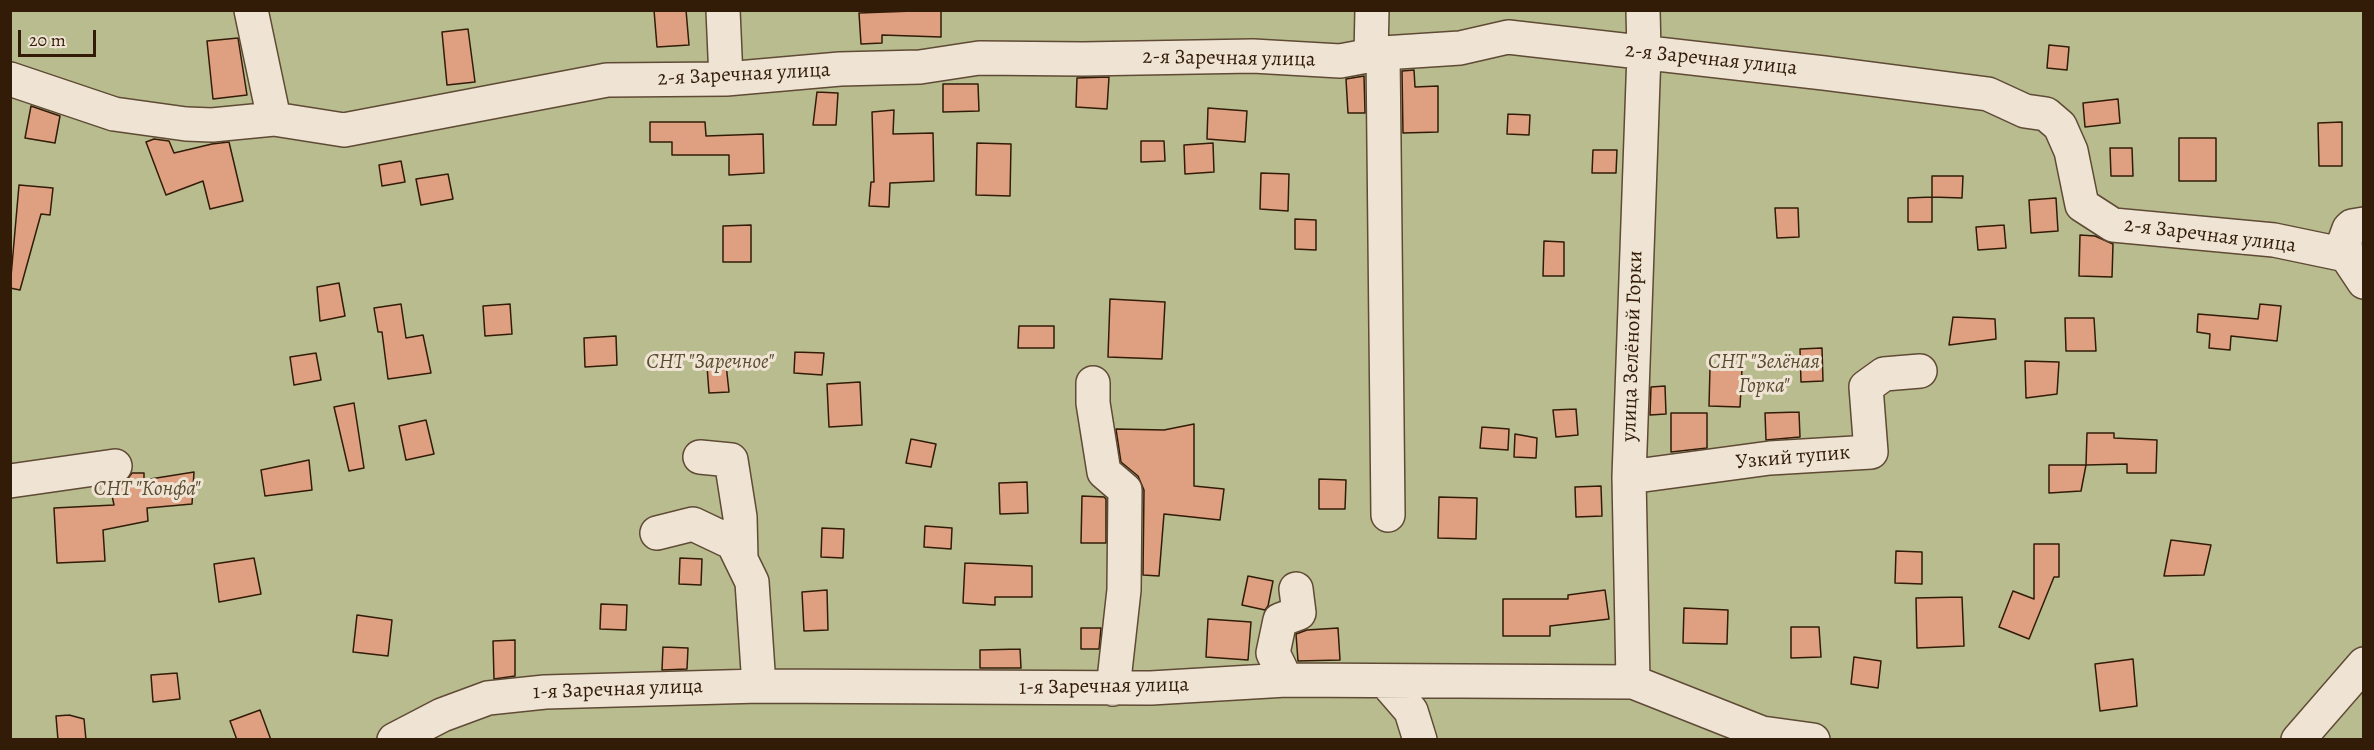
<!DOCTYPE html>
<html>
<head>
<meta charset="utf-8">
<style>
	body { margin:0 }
	#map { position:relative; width:2374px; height:750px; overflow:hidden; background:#e6d5bb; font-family:Alegreya,serif }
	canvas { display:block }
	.frame { position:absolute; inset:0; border:12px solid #321c08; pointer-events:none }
	.scale { position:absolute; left:18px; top:30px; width:78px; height:27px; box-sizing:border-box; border:3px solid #321c08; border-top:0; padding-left:8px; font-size:18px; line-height:21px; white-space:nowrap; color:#321c08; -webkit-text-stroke:4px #efe4d3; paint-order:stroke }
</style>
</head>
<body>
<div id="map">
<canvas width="2374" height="750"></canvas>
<div class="frame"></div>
<div class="scale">20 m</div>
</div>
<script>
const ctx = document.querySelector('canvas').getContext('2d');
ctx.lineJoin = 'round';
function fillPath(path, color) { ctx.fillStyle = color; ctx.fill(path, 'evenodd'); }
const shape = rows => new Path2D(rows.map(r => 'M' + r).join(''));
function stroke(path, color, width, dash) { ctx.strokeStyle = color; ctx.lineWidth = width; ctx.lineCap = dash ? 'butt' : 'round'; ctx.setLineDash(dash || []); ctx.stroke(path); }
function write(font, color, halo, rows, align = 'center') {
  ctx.font = font + ' Alegreya,serif'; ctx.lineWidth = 6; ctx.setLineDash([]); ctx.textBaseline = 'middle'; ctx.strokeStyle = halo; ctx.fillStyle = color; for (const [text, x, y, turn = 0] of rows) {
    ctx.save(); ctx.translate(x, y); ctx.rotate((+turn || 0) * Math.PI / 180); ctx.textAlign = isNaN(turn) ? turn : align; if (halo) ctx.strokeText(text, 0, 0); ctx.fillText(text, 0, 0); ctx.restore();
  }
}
fillPath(shape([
	[10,11,2363,11,2363,739,11,739]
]), '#b8bc8e');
const building = shape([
	[654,10,686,10,689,45,657,47,654,10],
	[941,10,941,37,882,35,882,43,861,44,859,13,941,10],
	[468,29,475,82,447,85,442,32,468,29],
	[238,38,247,95,213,99,207,41,238,38],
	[2049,45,2069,47,2067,70,2047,68,2049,45],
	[1414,70,1415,87,1438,86,1438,132,1403,133,1402,71,1414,70],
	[1364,76,1365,113,1348,113,1346,79,1364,76],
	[1109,77,1107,109,1076,107,1077,78,1109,77],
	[943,84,978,84,979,111,943,112,943,84],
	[817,92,838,93,836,125,813,125,817,92],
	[2118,99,2120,123,2085,127,2083,103,2118,99],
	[31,106,60,116,55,143,25,138,31,106],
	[1208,108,1247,111,1245,142,1207,139,1208,108],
	[894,110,893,134,933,133,934,181,890,183,889,207,869,206,871,182,874,182,872,112,894,110],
	[1508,114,1530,115,1529,135,1507,134,1508,114],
	[650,122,705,122,706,136,763,134,764,173,729,175,729,155,672,155,672,142,650,142,650,122],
	[2342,122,2342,166,2319,166,2318,123,2342,122],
	[2179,138,2216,138,2216,181,2179,181,2179,138],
	[154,139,169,141,174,153,212,144,229,142,243,201,210,209,203,181,166,195,146,142,154,139],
	[1141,141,1164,141,1165,161,1141,162,1141,141],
	[977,143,1011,144,1010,196,976,195,977,143],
	[1213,143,1214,172,1185,174,1184,145,1213,143],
	[2110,148,2132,148,2133,176,2111,176,2110,148],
	[1593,150,1617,150,1616,173,1592,173,1593,150],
	[401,161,405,182,382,186,379,165,401,161],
	[1261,173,1289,174,1288,211,1260,209,1261,173],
	[448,174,453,199,421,205,416,179,448,174],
	[1932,176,1963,176,1962,198,1932,197,1932,176],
	[19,185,53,188,50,215,41,214,20,290,10,288,19,185],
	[1932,197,1932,222,1908,222,1908,198,1932,197],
	[2056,198,2058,231,2031,233,2029,200,2056,198],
	[1775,208,1798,208,1799,237,1777,238,1775,208],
	[1295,219,1316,220,1316,250,1295,249,1295,219],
	[751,225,751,262,723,262,723,226,751,225],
	[2004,225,2006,248,1978,250,1976,227,2004,225],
	[2080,235,2095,236,2113,244,2112,277,2079,276,2080,235],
	[1544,241,1564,242,1564,276,1543,276,1544,241],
	[339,283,345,316,320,321,317,287,339,283],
	[1110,299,1165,302,1162,359,1108,357,1110,299],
	[401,304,406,338,423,335,431,373,388,379,382,332,378,332,374,308,401,304],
	[510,304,512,334,485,336,483,306,510,304],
	[2260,304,2281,306,2277,341,2231,336,2230,350,2209,348,2210,334,2197,332,2198,314,2258,319,2260,304],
	[1953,317,1995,319,1996,339,1949,345,1953,317],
	[2065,318,2094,318,2096,351,2066,351,2065,318],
	[1019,326,1054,326,1054,348,1018,348,1019,326],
	[616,336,617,365,585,367,584,338,616,336],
	[1822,348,1823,381,1801,382,1800,349,1822,348],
	[795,352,824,353,822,375,794,373,795,352],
	[316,353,321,380,294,385,290,357,316,353],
	[2025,361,2059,362,2057,394,2026,398,2025,361],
	[726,364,729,392,709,393,707,366,726,364],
	[1710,368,1742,369,1740,407,1709,406,1710,368],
	[860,382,862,425,829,427,827,384,860,382],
	[1665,386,1666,414,1650,415,1651,387,1665,386],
	[354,403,364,468,349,471,334,407,354,403],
	[1576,409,1578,435,1556,437,1553,410,1576,409],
	[1799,412,1800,437,1766,440,1765,413,1799,412],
	[1671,413,1707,413,1707,448,1671,452,1671,413],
	[426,420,434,454,406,460,399,426,426,420],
	[1194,424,1194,486,1224,489,1220,520,1164,514,1159,576,1143,575,1144,490,1138,476,1121,462,1116,429,1164,430,1194,424],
	[1482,427,1509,429,1508,450,1480,448,1482,427],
	[2087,433,2114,433,2114,438,2157,440,2156,473,2127,473,2127,464,2086,465,2087,433],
	[1515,434,1537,438,1536,458,1514,457,1515,434],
	[911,439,936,444,931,467,906,463,911,439],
	[309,460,312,490,265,496,261,470,309,460],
	[2049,465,2086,465,2081,491,2049,493,2049,465],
	[194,472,192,504,147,508,148,521,103,530,105,561,57,563,54,508,114,505,110,486,126,481,132,473,144,473,144,480,194,472],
	[1319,479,1346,480,1345,509,1319,509,1319,479],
	[1027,482,1028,513,1000,514,999,483,1027,482],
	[1601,486,1602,516,1576,517,1575,487,1601,486],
	[1082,496,1104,497,1106,499,1106,543,1081,543,1082,496],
	[1439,497,1477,498,1476,539,1438,538,1439,497],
	[925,526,952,528,951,549,924,547,925,526],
	[822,528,844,529,843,558,821,557,822,528],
	[2171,540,2211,545,2204,575,2164,576,2171,540],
	[2034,544,2059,544,2059,577,2054,577,2029,639,1999,627,2013,591,2034,599,2034,544],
	[1896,551,1922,552,1922,584,1895,583,1896,551],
	[254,558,261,594,219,602,214,564,254,558],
	[680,558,702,559,701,585,679,584,680,558],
	[965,563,1032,566,1032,597,995,597,995,605,963,603,965,563],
	[1248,576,1273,581,1268,606,1265,610,1242,605,1248,576],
	[827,590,828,630,804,631,802,592,827,590],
	[1605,590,1609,619,1550,626,1550,636,1503,636,1503,599,1568,599,1568,595,1605,590],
	[1962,597,1964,646,1917,648,1916,598,1962,597],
	[601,604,627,605,626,630,600,629,601,604],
	[1684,608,1728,610,1727,644,1683,643,1684,608],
	[357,615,392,620,388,656,353,652,357,615],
	[1208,619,1251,622,1248,660,1206,657,1208,619],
	[1791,627,1819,627,1821,657,1791,658,1791,627],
	[1081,628,1101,628,1099,649,1081,649,1081,628],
	[1338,628,1340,660,1298,661,1296,634,1307,630,1338,628],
	[515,640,515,676,494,679,493,641,515,640],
	[663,647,688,648,687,669,662,670,663,647],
	[1020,649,1021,668,980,668,980,650,1020,649],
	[1854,657,1881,661,1878,688,1851,684,1854,657],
	[2133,659,2137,706,2100,711,2095,664,2133,659],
	[177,673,180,699,153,702,151,675,177,673],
	[260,710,271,740,237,740,230,721,260,710],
	[69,715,84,719,86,740,58,740,56,716,69,715]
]);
fillPath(building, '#dfa081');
stroke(building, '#321c08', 1.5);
const minor = shape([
	[251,10,274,119],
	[723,10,726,79],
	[1383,53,1388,515],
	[1371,55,1372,10],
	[10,79,114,114,186,124,212,125,274,119,344,130,607,80,726,79,840,69,920,67,979,58,1083,59,1253,56,1340,61,1383,53,1460,48,1508,37,1824,73,1988,94,2025,111,2046,114,2060,126,2071,151,2082,205,2113,225,2274,240,2346,255,2364,282],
	[2346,255,2345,240,2349,229,2352,226,2364,224],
	[1093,383,1093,403,1104,472,1125,490,1124,590,1113,689],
	[700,457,731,460,740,517,741,559],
	[1629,477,1770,458,1871,452,1866,387,1884,374,1920,371],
	[10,481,115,466],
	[657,533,693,524,733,543,752,582,759,686],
	[1286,680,1273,653,1280,620,1299,613,1296,589],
	[1385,681,1411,711,1420,740],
	[1633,682,1629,477,1644,53,1643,10],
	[394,740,442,715,488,698,545,692,759,686,1151,688,1286,680,1633,682,1762,733,1813,740],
	[2298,740,2364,664]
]);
stroke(minor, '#5f4a35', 36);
stroke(minor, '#efe4d3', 33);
write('21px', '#321c08', '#efe4d3', [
	["2-я Заречная улица",1229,59,1],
	["2-я Заречная улица",1711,60,6],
	["2-я Заречная улица",744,75,-3],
	["2-я Заречная улица",2210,236,7],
	["улица Зелёной Горки",1633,346,-88],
	["Узкий тупик",1793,458,-5],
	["1-я Заречная улица",1104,687,-1],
	["1-я Заречная улица",618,690,-2]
]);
write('italic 21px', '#5a4c30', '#efe4d3', [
	["СНТ \"Заречное\"",710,363],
	["СНТ \"Зелёная",1764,363],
	["Горка\"",1764,387],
	["СНТ \"Конфа\"",147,490]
]);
</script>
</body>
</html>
